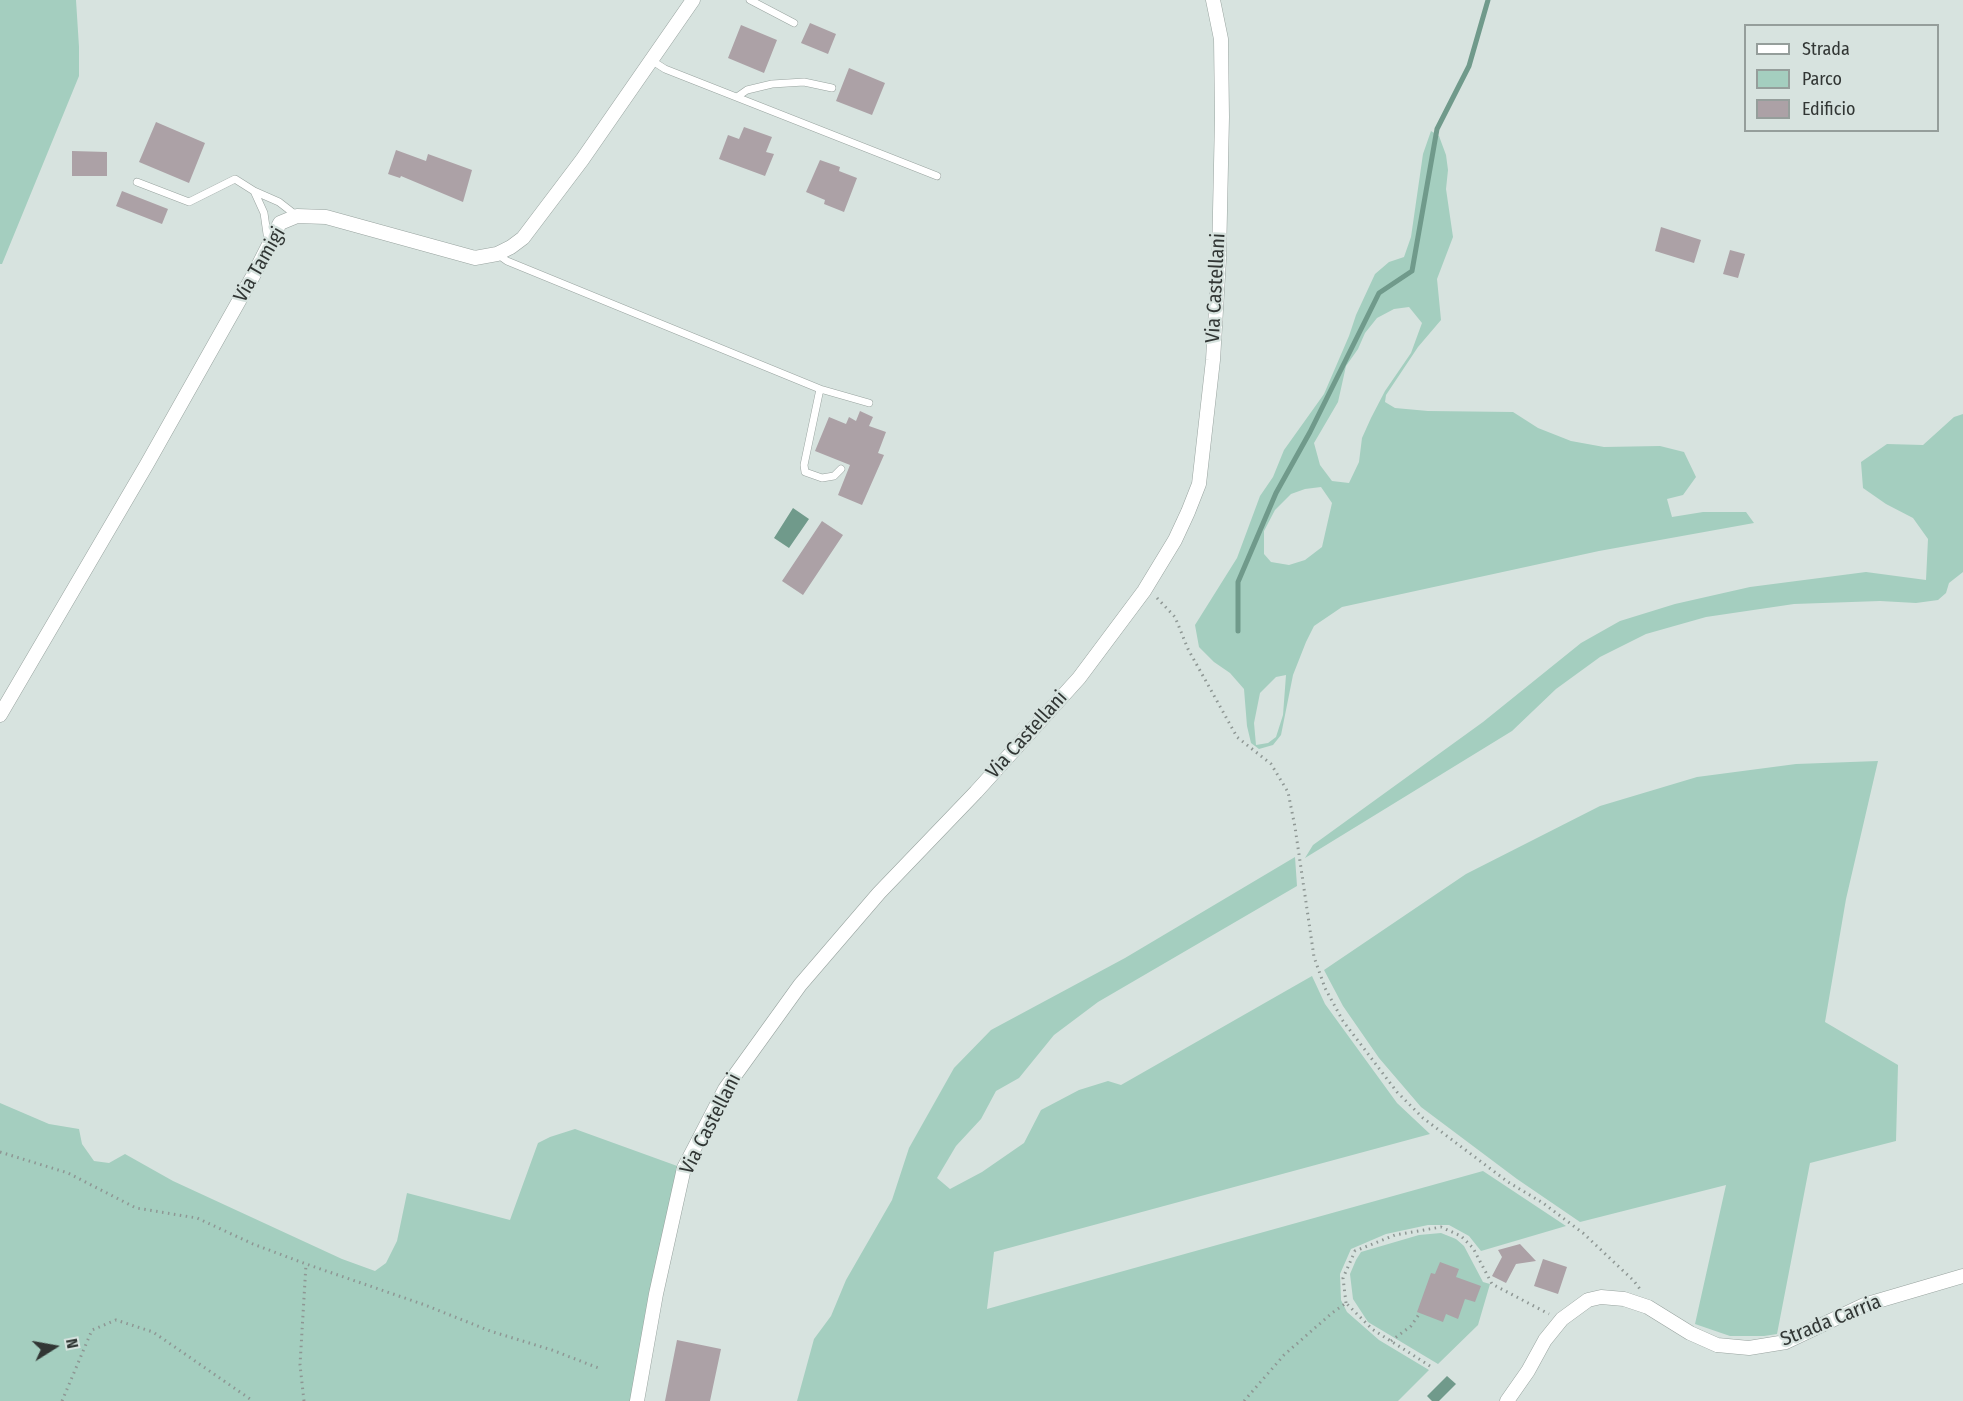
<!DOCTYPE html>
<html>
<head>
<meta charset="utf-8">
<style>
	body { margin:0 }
	#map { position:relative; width:1963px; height:1401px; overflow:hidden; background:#d7e3df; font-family:"Fira Sans Condensed",sans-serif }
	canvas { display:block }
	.legend { position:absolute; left:1744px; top:24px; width:195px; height:108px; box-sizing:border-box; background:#d7e3df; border:2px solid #959e9b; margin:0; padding:8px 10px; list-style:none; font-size:18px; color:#313634 }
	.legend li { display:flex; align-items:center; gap:12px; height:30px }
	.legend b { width:30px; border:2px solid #959e9b }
	.north { position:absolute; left:24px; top:1317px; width:60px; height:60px; -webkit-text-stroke:4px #d7e3df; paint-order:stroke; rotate:79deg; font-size:16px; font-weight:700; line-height:24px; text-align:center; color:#313634 }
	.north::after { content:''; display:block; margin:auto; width:21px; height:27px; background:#313634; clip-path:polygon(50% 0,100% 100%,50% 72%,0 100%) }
</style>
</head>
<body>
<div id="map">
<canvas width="1963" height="1401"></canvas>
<ul class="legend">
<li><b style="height:8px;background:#fff"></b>Strada</li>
<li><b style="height:16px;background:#a4cebf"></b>Parco</li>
<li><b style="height:16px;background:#aca1a6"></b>Edificio</li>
</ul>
<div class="north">N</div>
</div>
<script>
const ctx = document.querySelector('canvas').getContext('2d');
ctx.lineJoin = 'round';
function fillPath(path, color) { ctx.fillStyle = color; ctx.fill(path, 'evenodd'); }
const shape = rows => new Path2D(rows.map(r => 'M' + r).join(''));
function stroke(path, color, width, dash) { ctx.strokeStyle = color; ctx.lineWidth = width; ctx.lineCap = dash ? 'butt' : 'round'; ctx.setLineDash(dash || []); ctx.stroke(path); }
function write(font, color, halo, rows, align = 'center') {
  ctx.font = font + ' "Fira Sans Condensed",sans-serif'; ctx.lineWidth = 4.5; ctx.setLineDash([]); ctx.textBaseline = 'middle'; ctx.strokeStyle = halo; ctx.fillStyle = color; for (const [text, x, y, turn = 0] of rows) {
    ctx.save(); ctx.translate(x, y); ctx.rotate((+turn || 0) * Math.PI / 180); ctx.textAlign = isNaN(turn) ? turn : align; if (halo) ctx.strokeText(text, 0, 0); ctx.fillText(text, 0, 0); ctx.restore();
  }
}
fillPath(shape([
	[0,0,76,0,79,47,79,76,2,264,0,264],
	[1431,131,1439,136,1446,155,1448,170,1446,189,1453,237,1437,279,1441,320,1418,347,1386,395,1385,402,1395,408,1428,411,1513,412,1538,428,1571,441,1604,447,1660,446,1684,452,1696,477,1683,495,1667,499,1672,517,1703,512,1746,512,1754,523,1599,551,1342,607,1314,626,1306,642,1293,675,1281,735,1273,745,1259,749,1251,743,1247,726,1244,689,1230,673,1214,662,1199,647,1195,625,1237,558,1260,496,1273,477,1284,450,1324,394,1349,336,1356,315,1375,274,1389,262,1404,257,1411,237,1423,154],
	[1409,307,1422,323,1411,353,1385,391,1371,418,1362,438,1359,462,1349,483,1332,481,1320,465,1314,443,1338,402,1346,366,1358,349,1365,333,1377,318,1394,309],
	[1321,487,1332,503,1322,547,1305,560,1289,565,1271,562,1264,554,1264,531,1275,510,1291,494,1305,489],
	[1286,675,1283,715,1276,737,1268,743,1256,745,1254,723,1260,693,1276,677],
	[1963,414,1963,572,1949,583,1946,593,1938,600,1916,603,1880,601,1794,604,1706,617,1646,634,1600,657,1556,689,1512,731,1305,858,1313,845,1483,722,1581,643,1620,621,1675,604,1750,587,1866,572,1926,580,1928,539,1913,518,1886,504,1863,488,1861,462,1887,444,1923,445,1954,417],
	[1878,761,1846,899,1825,1022,1898,1065,1896,1141,1810,1163,1777,1334,1764,1336,1730,1336,1695,1324,1726,1185,1580,1222,1517,1179,1421,1107,1379,1058,1343,1006,1324,970,1466,874,1600,806,1697,777,1796,764],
	[1295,857,1297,886,1098,1002,1054,1035,1019,1078,996,1091,981,1119,956,1146,937,1178,950,1189,982,1172,1024,1143,1041,1110,1079,1090,1108,1081,1121,1085,1312,976,1325,1004,1397,1103,1430,1134,994,1252,987,1309,1483,1171,1566,1226,1481,1251,1469,1236,1449,1225,1428,1225,1386,1234,1351,1249,1340,1274,1341,1300,1347,1312,1379,1340,1429,1370,1398,1401,797,1401,814,1339,831,1316,846,1280,892,1200,909,1148,954,1068,991,1030,1125,958],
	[0,1103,49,1124,79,1129,82,1144,94,1161,109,1163,125,1154,173,1181,342,1259,375,1271,386,1263,397,1241,407,1193,510,1220,538,1143,550,1137,575,1129,680,1167,633,1401,0,1401],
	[1441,1233,1456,1239,1464,1246,1483,1282,1490,1284,1478,1325,1438,1364,1368,1322,1353,1299,1350,1274,1356,1260,1361,1252,1419,1235]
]), '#a4cebf');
fillPath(shape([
	[793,508,809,519,789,548,774,538],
	[1447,1376,1456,1384,1439,1401,1432,1401,1427,1396]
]), '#709a8b');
stroke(shape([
	[1238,631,1238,582,1276,493,1310,432,1379,293,1412,271,1437,129,1469,66,1488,0]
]), '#709a8b', 5);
fillPath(shape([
	[810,23,836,34,828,54,801,43],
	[741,25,777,40,764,73,728,58],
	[849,68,885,83,872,115,836,101],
	[156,122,205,143,189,183,139,162],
	[744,127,772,137,766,152,774,154,765,176,719,159,728,135,739,139],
	[396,150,426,161,428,154,472,170,463,202,401,176,400,178,388,174],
	[72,151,107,152,107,176,72,176],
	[820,160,840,167,839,171,857,178,844,212,824,204,825,200,806,192],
	[122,191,168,209,162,224,116,206],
	[1661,227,1701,240,1694,263,1655,251],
	[1730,250,1745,254,1738,278,1723,274],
	[860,411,873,417,869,426,886,432,878,453,884,455,862,505,838,495,850,465,815,451,829,417,846,424,849,417,856,421],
	[822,521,843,535,803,595,782,581],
	[1520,1244,1536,1261,1516,1264,1506,1283,1492,1276,1502,1257,1498,1250],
	[1543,1259,1567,1267,1558,1294,1534,1286],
	[1440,1262,1459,1269,1456,1277,1481,1286,1475,1302,1465,1299,1458,1319,1446,1314,1443,1322,1417,1312,1431,1273,1435,1274],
	[677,1340,721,1349,710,1401,665,1401]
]), '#aca1a6');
const lane = shape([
	[750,0,794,23],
	[651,60,665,69,937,176],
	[737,97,747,90,772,84,804,82,832,88],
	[137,182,189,202,235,179,254,191],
	[268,241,264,213,254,191,279,202,297,216],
	[497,254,507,261,820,389,869,403],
	[820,389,804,465,805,472,822,478,834,476,841,469]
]);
const street = shape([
	[0,715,147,464,253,276,280,223,297,216,326,217,475,258,497,254,511,247,523,238,582,160,693,0],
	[637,1401,656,1294,684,1168,725,1089,800,985,879,893,976,792,1079,678,1144,591,1175,540,1188,512,1199,484,1213,360,1219,259,1222,117,1221,39,1213,0],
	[1507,1401,1528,1371,1545,1340,1562,1319,1588,1300,1601,1297,1624,1299,1648,1307,1690,1333,1717,1345,1749,1348,1786,1342,1864,1305,1963,1276]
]);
stroke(lane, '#98a39f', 8);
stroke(street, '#98a39f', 15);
stroke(shape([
	[1157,598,1175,617,1188,649,1237,737,1271,764,1288,792,1295,827,1314,957,1325,988,1343,1021,1397,1092,1423,1118,1508,1182,1543,1203,1583,1233,1634,1281,1640,1289],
	[0,1152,68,1173,136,1208,197,1218,253,1244,306,1264,425,1305,490,1331,552,1350,601,1369],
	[1346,1303,1343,1278,1355,1251,1395,1235,1441,1227,1461,1236,1473,1248,1492,1284,1549,1314],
	[1391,1341,1411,1326,1420,1313],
	[62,1401,92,1330,116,1320,153,1332,253,1401],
	[304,1401,300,1365,306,1264],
	[1244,1401,1284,1355,1332,1313,1346,1303,1372,1329,1430,1366]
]), '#8e9794', 3, [1.5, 4.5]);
stroke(lane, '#fff', 7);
stroke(street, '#fff', 14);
write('20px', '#313634', '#d7e3df', [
	["Via Tamigi",260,265,-60],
	["Via Castellani",1216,288,-87],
	["Via Castellani",1027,735,-48],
	["Via Castellani",711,1124,-63],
	["Strada Carria",1831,1321,-22]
]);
</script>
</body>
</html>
